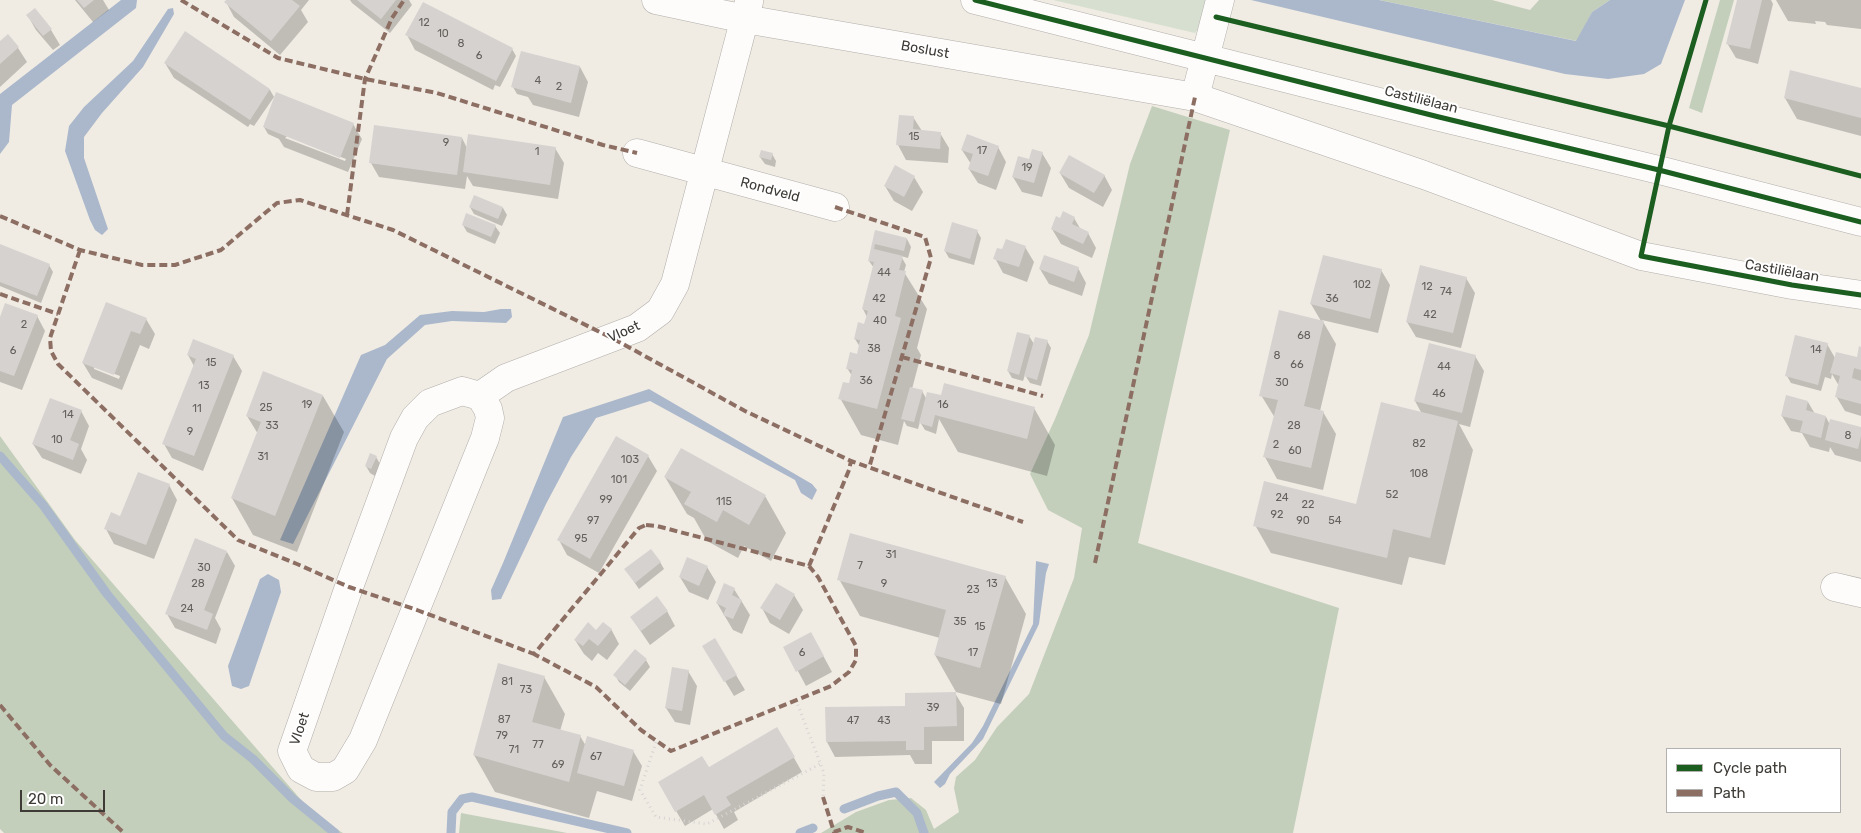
<!DOCTYPE html>
<html>
<head>
<meta charset="utf-8">
<style>
	body { margin:0 }
	#map { position:relative; width:1861px; height:833px; overflow:hidden; background:#f0ece4; font-family:Rubik,sans-serif }
	canvas { display:block }
	.legend { position:absolute; left:1666px; top:748px; width:175px; height:65px; box-sizing:border-box; background:#fff; border:1px solid #b2b1af; margin:0; padding:6px 9px; list-style:none; font-size:15px; color:#3e3b36 }
	.legend li { display:flex; align-items:center; gap:10px; height:25px }
	.legend b { width:25px; border:1px solid #b2b1af }
	.scale { position:absolute; left:20px; top:790px; width:85px; height:22px; box-sizing:border-box; border:2px solid #3e3b36; border-top:0; padding-left:6px; font-size:15px; line-height:18px; white-space:nowrap; color:#3e3b36; -webkit-text-stroke:4px #fff; paint-order:stroke }
</style>
</head>
<body>
<div id="map">
<canvas width="1861" height="833"></canvas>
<ul class="legend">
<li><b style="height:6px;background:#1b5e20"></b>Cycle path</li>
<li><b style="height:6px;background:#8d6e63"></b>Path</li>
</ul>
<div class="scale">20 m</div>
</div>
<script>
const ctx = document.querySelector('canvas').getContext('2d');
ctx.lineJoin = 'round';
function fillPath(path, color) { ctx.fillStyle = color; ctx.fill(path, 'evenodd'); }
const shape = rows => new Path2D(rows.map(r => 'M' + r).join(''));
function stroke(path, color, width, dash) { ctx.strokeStyle = color; ctx.lineWidth = width; ctx.lineCap = dash ? 'butt' : 'round'; ctx.setLineDash(dash || []); ctx.stroke(path); }
function write(font, color, halo, rows, align = 'center') {
  ctx.font = font + ' Rubik,sans-serif'; ctx.lineWidth = 4; ctx.setLineDash([]); ctx.textBaseline = 'middle'; ctx.strokeStyle = halo; ctx.fillStyle = color; for (const [text, x, y, turn = 0] of rows) {
    ctx.save(); ctx.translate(x, y); ctx.rotate((+turn || 0) * Math.PI / 180); ctx.textAlign = isNaN(turn) ? turn : align; if (halo) ctx.strokeText(text, 0, 0); ctx.fillText(text, 0, 0); ctx.restore();
  }
}
fillPath(shape([
	[1053,0,1208,0,1200,27,1195,33]
]), '#d7dfd0');
fillPath(shape([
	[1379,0,1492,0,1530,10,1539,0,1610,0,1592,12,1577,41],
	[1720,0,1734,0,1702,113,1689,108],
	[1152,106,1230,130,1138,543,1339,608,1293,833,821,833,856,812,889,800,911,798,926,810,934,829,959,812,954,788,956,777,975,760,997,727,1029,694,1074,578,1082,528,1048,510,1030,474,1055,419,1089,335,1130,164],
	[0,436,75,540,316,817,343,833,4,833,0,829],
	[461,813,562,832,567,833,459,833]
]), '#c3cfbb');
fillPath(shape([
	[121,0,137,0,136,8,12,105,9,142,0,154,0,94],
	[1251,0,1379,0,1576,41,1592,12,1610,0,1685,0,1661,64,1644,74,1608,79,1565,74],
	[173,8,174,14,143,67,102,113,84,137,84,158,108,229,102,235,95,230,90,220,65,151,69,126,84,107,133,61,168,9],
	[501,309,511,309,512,317,506,323,452,321,425,325,387,359,293,544,280,540,361,355,385,345,420,315,452,311,484,312],
	[649,389,812,484,817,490,812,500,801,493,795,480,650,401,596,418,571,457,546,504,501,599,492,600,491,590,503,563,563,417],
	[1036,561,1049,564,1046,573,1039,624,983,739,950,774,945,784,940,788,934,782,972,743,983,726,1033,624],
	[268,574,279,580,281,592,249,686,241,689,232,686,228,666,260,579]
]), '#abb8cb');
fillPath(shape([
	[75,0,103,0,109,10,93,22],
	[227,0,309,0,301,10,308,22,280,55,234,17,226,2],
	[350,0,409,0,412,5,390,33,352,3],
	[1738,0,1771,0,1773,4,1758,64,1736,58,1727,43],
	[1776,0,1861,0,1861,29,1827,25,1825,22,1815,21,1816,24,1788,21],
	[35,10,51,30,60,45,53,50,36,30,28,16],
	[407,35,512,49,516,56,500,87,495,85,493,90,415,50],
	[0,43,18,48,27,62,0,87],
	[165,63,260,83,270,90,274,97,254,126,250,124,248,127,174,78],
	[580,67,588,82,579,117,533,105,528,97,517,94,513,87],
	[1861,89,1861,136,1797,119,1785,98],
	[913,117,922,131,940,133,949,148,948,163,906,160,898,145],
	[353,124,362,139,348,172,284,147,279,139,268,134,264,127],
	[287,136,346,159,345,161,285,138],
	[462,138,467,148,555,148,564,163,558,199,473,186,467,176,465,189,379,177,371,163],
	[998,147,1006,162,996,190,978,183,969,169,971,164,962,150],
	[1042,153,1051,168,1042,197,1022,192,1013,177,1030,161],
	[772,154,776,161,775,167,765,164,760,157],
	[1060,173,1104,175,1112,190,1103,207,1069,188],
	[914,177,923,192,912,211,894,201,885,186],
	[474,197,503,208,507,215,502,226,474,214,470,207],
	[1074,218,1081,230,1088,233,1096,248,1092,258,1061,244,1052,229,1061,219],
	[463,225,495,226,500,233,495,244,467,232],
	[977,231,981,238,974,265,949,258,945,251],
	[876,232,907,239,911,247,908,258,901,256,906,265,904,272,927,309,917,348,921,355,912,389,922,391,927,400,1034,408,1055,445,1047,476,958,452,939,419,936,434,925,430,920,422,918,429,907,426,904,421,898,445,861,435,840,398,850,385,852,376,847,368,857,356,860,347,855,339,865,326,867,317,863,309,874,268,869,261],
	[0,246,49,265,53,272,41,303,0,286],
	[1025,247,1034,262,1027,282,1003,273,995,258,1003,251],
	[1324,256,1381,270,1390,285,1378,333,1322,320,1336,344,1320,411,1323,412,1336,434,1323,490,1277,479,1265,457,1275,418,1261,395,1321,321,1311,304],
	[1078,268,1086,283,1082,296,1049,284,1040,269],
	[1466,278,1475,293,1461,348,1416,337,1407,322],
	[37,316,45,331,22,390,0,382,0,320],
	[146,319,155,334,149,349,140,345,122,390,92,378,83,363],
	[94,366,120,376,119,379,94,369],
	[1029,336,1034,344,1047,341,1051,348,1041,386,1030,383,1025,375,1023,381,1012,378,1008,371],
	[1827,344,1835,358,1858,358,1861,348,1861,416,1845,411,1836,396,1839,386,1832,374,1831,379,1825,377,1821,391,1791,383,1787,376],
	[188,355,233,356,242,371,203,471,172,458,164,444,194,366],
	[1475,356,1484,371,1470,427,1459,424,1473,450,1445,565,1409,557,1402,585,1271,553,1255,525,1357,505,1422,414,1415,401],
	[323,396,344,432,297,552,253,535,232,498,258,434,247,416],
	[1808,402,1815,414,1826,417,1830,425,1861,428,1861,462,1835,455,1830,447,1829,452,1810,447,1802,433,1791,431,1782,416],
	[81,411,89,426,81,449,87,460,81,474,42,458,33,444],
	[648,456,657,471,599,573,567,555,559,540],
	[376,457,380,464,375,476,370,473,366,466],
	[665,477,765,496,786,533,771,561,744,546,738,558,707,541,694,518,687,514],
	[169,485,177,500,154,559,114,544,106,529],
	[227,552,235,566,215,618,221,629,216,644,175,628,167,614],
	[660,562,664,569,639,589,626,570],
	[707,567,716,582,708,600,689,592,680,577],
	[1005,577,1026,614,1001,704,956,692,935,655,940,638,860,616,839,579],
	[734,589,750,615,742,634,733,630,717,603],
	[794,595,803,610,789,634,770,623,762,608],
	[667,611,675,626,650,645,631,617],
	[611,629,619,644,607,660,598,653,592,661,584,654,575,640,597,631],
	[715,640,745,690,734,696,704,646],
	[785,647,819,648,832,672,806,686],
	[646,660,650,667,630,691,619,682,615,675],
	[499,665,544,677,565,714,560,731,580,736,586,746,633,751,642,766,632,801,597,791,589,818,495,792,474,755],
	[688,671,697,686,690,725,675,722,666,708],
	[955,693,964,708,964,741,932,741,932,764,915,764,910,755,835,757,827,742,906,707],
	[777,728,802,772,734,812,738,820,724,829,713,809,685,826,659,782,708,769]
]), '#0003');
stroke(shape([
	[0,456,43,505,107,594,224,736,253,759,293,799,335,833],
	[844,809,878,796,896,792,917,813,924,833],
	[451,833,452,812,462,799,472,797,627,833],
	[800,833,813,828]
]), '#abb8cb', 9);
fillPath(shape([
	[77,0,94,0,84,8],
	[226,0,292,0,300,6,271,41,224,2],
	[357,0,396,0,381,19],
	[1737,0,1762,0,1750,49,1726,44],
	[423,2,513,48,496,81,405,35],
	[35,8,52,29,43,36,26,15],
	[185,31,270,89,250,120,164,63],
	[8,34,19,47,0,64,0,41],
	[521,51,580,66,571,103,511,87],
	[1790,70,1861,88,1861,118,1784,98],
	[276,92,354,123,340,158,263,127],
	[899,115,914,116,913,129,941,132,940,149,896,145],
	[374,125,462,137,457,175,369,163],
	[468,134,556,147,550,185,463,172],
	[967,134,999,146,988,176,968,169,973,154,961,150],
	[1032,149,1043,152,1034,183,1012,177,1018,156,1029,159],
	[761,150,773,153,771,160,759,157],
	[1069,155,1105,175,1094,193,1059,173],
	[895,165,915,176,904,197,884,186],
	[474,195,503,207,498,219,469,207],
	[1063,211,1075,217,1072,224,1089,232,1083,244,1051,229,1056,216,1060,218],
	[466,213,496,225,491,237,462,225],
	[952,222,978,230,970,259,944,251],
	[875,230,907,238,904,251,875,244,874,249,903,256,899,270,906,271,895,316,901,318,877,409,838,399,843,382,849,383,852,370,846,369,850,352,857,354,860,340,854,339,858,322,864,324,868,311,862,309,874,262,868,261],
	[1006,239,1026,246,1019,267,993,259,997,248,1002,249],
	[0,244,50,264,37,296,0,282],
	[1044,255,1079,267,1074,282,1039,269],
	[1323,255,1382,269,1370,319,1310,304],
	[1420,265,1467,277,1453,333,1406,322],
	[106,302,147,318,140,334,131,331,114,375,82,363],
	[5,303,38,315,14,376,0,371,0,317],
	[1279,310,1324,321,1304,406,1324,411,1311,468,1263,457,1278,400,1259,396],
	[1017,332,1030,335,1019,375,1007,371],
	[1795,335,1828,343,1818,385,1785,376],
	[1035,337,1048,340,1037,380,1024,376],
	[193,339,234,355,194,456,162,444,196,359,187,355],
	[1429,343,1476,355,1462,413,1414,401],
	[1859,346,1861,347,1861,370,1854,368,1852,378,1861,381,1861,404,1835,397,1840,376,1830,373,1836,352,1857,357],
	[263,371,323,395,275,516,231,498,261,422,246,416],
	[944,383,1035,407,1027,439,935,415,932,427,919,423,927,392,941,395],
	[910,387,923,390,914,422,901,419],
	[1786,395,1808,401,1806,410,1826,416,1821,438,1800,432,1803,421,1781,416],
	[50,398,82,410,70,440,79,444,73,460,32,444],
	[1381,402,1458,421,1430,538,1393,529,1387,558,1253,526,1264,481,1356,504],
	[1830,419,1861,427,1861,436,1858,449,1825,440],
	[616,436,649,455,590,559,557,540],
	[681,448,766,495,749,525,723,510,717,522,684,504,691,492,664,477],
	[370,453,377,456,371,469,365,466],
	[138,472,170,484,146,545,104,529,111,512,120,516],
	[850,533,1006,576,980,668,934,655,946,610,837,580],
	[195,538,227,551,204,610,213,614,207,630,165,614],
	[651,549,661,562,635,583,624,569],
	[687,557,708,566,699,586,679,577],
	[724,583,735,588,732,595,742,600,733,619,723,615,726,608,716,603],
	[776,583,795,594,780,620,760,608],
	[657,596,668,611,641,631,630,617],
	[588,622,596,630,603,622,612,629,598,646,589,639,583,646,574,640],
	[811,632,824,656,796,672,783,647],
	[715,638,737,675,724,682,702,646],
	[635,649,647,659,625,685,613,675],
	[498,663,545,676,532,722,581,735,569,782,473,755],
	[672,667,689,670,682,711,665,708],
	[956,692,957,726,924,727,924,750,906,750,906,741,826,742,825,707,905,706,905,693],
	[777,727,795,757,726,797,731,805,715,815,704,795,675,812,658,782,702,756,709,767],
	[587,736,634,750,624,786,577,773]
]), '#d6d2d0');
const minor = shape([
	[656,0,745,19,1195,97],
	[975,0,1439,117,1659,170,1861,222],
	[1220,0,1195,97,1424,175,1641,256,1792,285,1861,295],
	[637,153,835,207],
	[462,391,480,396,488,409,490,418,485,438,363,740,345,770,333,777,316,777,301,769,292,751,349,587,404,438,415,418,430,403,462,391],
	[480,396,506,378,637,328,660,311,675,284,749,2],
	[1835,587,1861,593]
]);
stroke(minor, '#b1aea9', 29);
stroke(shape([
	[796,700,824,773,823,797],
	[656,742,640,790,656,817,707,824,820,764]
]), '#d6d4d2', 3, [1, 4]);
stroke(minor, '#fdfcfb', 28);
stroke(shape([
	[181,0,278,58,365,79,437,93,603,145,637,153],
	[835,207,925,237,931,258,869,468],
	[347,215,365,79,392,18,404,0],
	[0,216,80,250,142,265,175,265,221,250,277,203,300,200,393,230,612,338,745,411,851,461,1023,522],
	[80,250,50,338,51,351,58,364,238,540,297,564,349,587,417,610,534,654],
	[0,294,58,314],
	[902,357,1043,396],
	[646,525,657,526,809,566,818,577,856,646,856,660,849,672,831,686,671,751,641,730,596,687,534,654,639,528,646,525],
	[1095,563,1195,97],
	[809,566,849,470,851,461],
	[0,705,50,765,124,833],
	[823,797,834,832,848,827,866,833]
]), '#8d6e63', 4, [8, 4]);
stroke(shape([
	[975,0,1439,117,1659,170,1861,222],
	[1706,0,1669,126,1641,256,1792,285,1861,295],
	[1216,17,1669,126,1861,176]
]), '#1b5e20', 5);
write('11px', '#64615c', null, [
	["12",424,23],
	["10",443,34],
	["8",461,44],
	["6",479,56],
	["4",538,81],
	["2",559,87],
	["15",914,137],
	["9",446,143],
	["17",982,151],
	["1",537,152],
	["19",1027,168],
	["44",884,273],
	["102",1362,285],
	["12",1427,287],
	["74",1446,292],
	["42",879,299],
	["36",1332,299],
	["42",1430,315],
	["40",880,321],
	["2",24,325],
	["68",1304,336],
	["38",874,349],
	["14",1816,350],
	["6",13,351],
	["8",1277,356],
	["15",211,363],
	["66",1297,365],
	["44",1444,367],
	["36",866,381],
	["30",1282,383],
	["13",204,386],
	["46",1439,394],
	["19",307,405],
	["16",943,405],
	["25",266,408],
	["11",197,409],
	["14",68,415],
	["33",272,426],
	["28",1294,426],
	["9",190,432],
	["8",1848,436],
	["10",57,440],
	["82",1419,444],
	["2",1276,445],
	["60",1295,451],
	["31",263,457],
	["103",630,460],
	["108",1419,474],
	["101",619,480],
	["52",1392,495],
	["24",1282,498],
	["99",606,500],
	["115",724,502],
	["22",1308,505],
	["92",1277,515],
	["97",593,521],
	["90",1303,521],
	["54",1335,521],
	["95",581,539],
	["31",891,555],
	["7",860,566],
	["30",204,568],
	["28",198,584],
	["9",884,584],
	["13",992,584],
	["23",973,590],
	["24",187,609],
	["35",960,622],
	["15",980,627],
	["6",802,653],
	["17",973,653],
	["81",507,682],
	["73",526,690],
	["39",933,708],
	["87",504,720],
	["47",853,721],
	["43",884,721],
	["79",502,736],
	["77",538,745],
	["71",514,750],
	["67",596,757],
	["69",558,765]
]);
write('14px', '#3e3b36', '#fff', [
	["Boslust",925,50,10],
	["Castiliëlaan",1421,100,14],
	["Rondveld",770,190,15],
	["Castiliëlaan",1782,271,10],
	["Vloet",624,332,-24],
	["Vloet",300,729,-71]
]);
</script>
</body>
</html>
